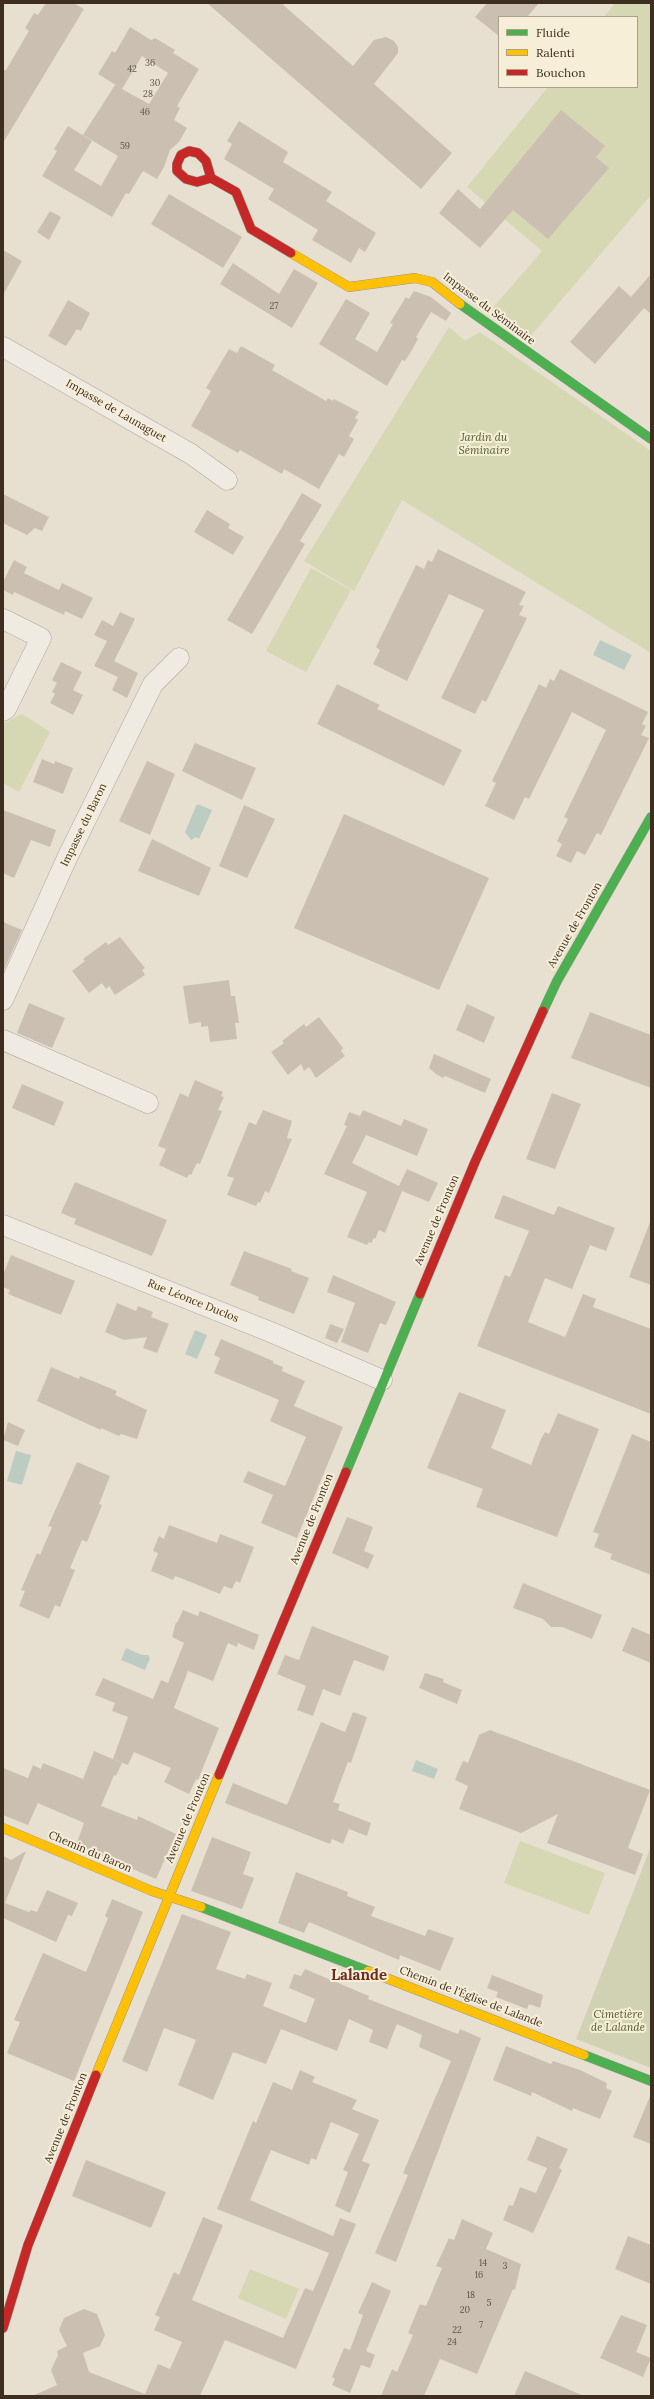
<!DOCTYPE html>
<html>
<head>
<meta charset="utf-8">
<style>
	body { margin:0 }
	#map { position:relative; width:654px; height:2399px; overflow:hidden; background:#e7e0d1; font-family:Lora,serif }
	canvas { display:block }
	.frame { position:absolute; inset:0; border:4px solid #3d2e20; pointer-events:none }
	.legend { position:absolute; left:498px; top:16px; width:140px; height:72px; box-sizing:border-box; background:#f7eed8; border:1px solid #ada18e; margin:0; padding:5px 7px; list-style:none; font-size:12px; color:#3d2e20 }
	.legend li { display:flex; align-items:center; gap:8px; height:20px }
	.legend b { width:20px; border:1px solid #ada18e }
</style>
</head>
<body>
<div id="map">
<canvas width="654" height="2399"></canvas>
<div class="frame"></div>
<ul class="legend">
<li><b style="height:5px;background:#4caf50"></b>Fluide</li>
<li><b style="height:5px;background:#ffc107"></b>Ralenti</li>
<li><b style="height:5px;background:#c62828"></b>Bouchon</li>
</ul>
</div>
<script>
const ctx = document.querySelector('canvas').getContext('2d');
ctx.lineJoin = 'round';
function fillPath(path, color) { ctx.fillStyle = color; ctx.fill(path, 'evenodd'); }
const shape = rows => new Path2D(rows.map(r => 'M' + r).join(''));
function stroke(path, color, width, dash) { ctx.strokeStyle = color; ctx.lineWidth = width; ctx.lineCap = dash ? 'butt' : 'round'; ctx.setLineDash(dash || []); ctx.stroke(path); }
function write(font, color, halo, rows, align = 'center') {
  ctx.font = font + ' Lora,serif'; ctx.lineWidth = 4; ctx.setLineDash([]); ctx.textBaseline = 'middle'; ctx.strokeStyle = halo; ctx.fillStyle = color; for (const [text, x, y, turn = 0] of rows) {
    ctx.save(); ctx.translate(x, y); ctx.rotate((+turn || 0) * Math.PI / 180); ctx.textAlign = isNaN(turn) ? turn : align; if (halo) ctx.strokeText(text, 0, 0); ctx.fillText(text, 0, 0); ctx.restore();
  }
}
fillPath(shape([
	[615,3,648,3,651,6,651,195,528,339,491,310,542,251,467,187,548,87,637,87,637,17,604,17],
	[449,327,465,341,480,332,651,451,651,653,402,500,354,591,304,561],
	[311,568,351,590,306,672,266,651],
	[22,714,50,732,19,792,3,783,3,724],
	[520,1841,605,1873,589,1915,504,1883],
	[250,2269,299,2289,286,2319,238,2298]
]), '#d6d7b3');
fillPath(shape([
	[651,1846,651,2068,576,2039]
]), '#d1d1b3');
fillPath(shape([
	[600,640,632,655,624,670,593,655],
	[197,804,212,810,199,839,196,837,191,840,185,832],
	[195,1330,207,1335,197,1359,185,1354],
	[16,1451,31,1455,22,1485,7,1481],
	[126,1648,142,1655,148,1655,150,1658,145,1670,121,1660],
	[416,1760,438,1769,434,1779,412,1771]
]), '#bcccc2');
fillPath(shape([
	[46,3,73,3,84,9,3,143,3,70,6,70,23,41,29,31,25,28,34,13,38,15],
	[207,3,281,3,353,66,374,40,386,37,394,41,398,47,398,53,374,84,452,153,421,189],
	[487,3,539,3,527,17,499,17,499,36,475,17],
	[130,27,151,40,155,38,175,50,173,53,199,69,177,106,180,108,174,120,187,128,179,142,170,150,164,167,157,179,143,171,129,194,126,193,112,217,42,176,57,151,54,149,68,126,92,141,74,170,101,186,118,156,83,135,115,85,122,89,98,74,112,51,115,53],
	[142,56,168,73,149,104,122,89],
	[561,110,605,146,596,157,609,168,548,239,513,210,480,248,439,213,458,189,480,209],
	[239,121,288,152,283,162,332,192,326,201,376,233,365,252,359,248,351,263,312,240,318,230,268,199,274,189,224,159,232,144,227,141],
	[169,194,242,237,223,268,151,224],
	[50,211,61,217,49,240,37,232],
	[3,250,22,261,3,295],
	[233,263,279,294,294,269,318,283,292,328,220,284],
	[651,274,651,314,644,308,595,364,570,342,619,286,631,297],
	[414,291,431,297,451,313,446,321,431,312,416,337,418,339,412,350,405,361,402,360,387,386,319,344,346,299,370,313,355,339,377,352,393,324,390,323,406,297,409,299],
	[68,300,90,313,81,331,77,329,66,346,48,336],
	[241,346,275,365,272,370,326,401,328,398,333,401,334,399,359,412,355,418,358,420,349,436,354,439,344,457,339,454,319,489,284,469,282,474,240,450,238,453,191,426,211,391,206,388,229,349,237,353],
	[302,493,322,505,300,541,305,544,252,634,227,620],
	[3,494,49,517,42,531,35,528,27,535,3,523],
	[207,510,230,524,228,528,244,537,233,555,194,532],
	[438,549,526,592,519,605,524,606,519,615,527,618,486,702,482,700,475,714,441,698,484,610,449,594,407,681,373,664,380,650,376,647,416,565,424,569,428,560,432,562],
	[14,560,27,567,24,573,59,590,62,583,93,598,82,619,65,611,64,615,14,592,13,595,3,590,3,582],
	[120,612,135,619,114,661,138,673,127,698,112,690,118,677,94,666,107,641,94,635,102,620,113,626],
	[61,662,82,672,73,690,83,695,73,715,50,703,55,694,52,692,57,683,52,680],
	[560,669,648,712,642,724,646,726,641,735,649,738,601,835,597,833,585,855,577,851,571,863,556,856,562,844,557,841,568,819,564,817,606,730,572,712,529,799,525,797,514,820,485,806,496,783,492,781,539,684,546,688,550,679,554,681],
	[337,684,380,705,377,709,462,750,444,786,317,724],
	[195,743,256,768,242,800,182,771],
	[42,759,54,764,55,761,73,768,63,794,33,782],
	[147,761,175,774,150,835,119,821],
	[244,805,275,819,247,878,219,866],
	[3,810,56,830,50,847,31,840,14,878,3,873],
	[344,814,489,878,439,990,294,928],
	[152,839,211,868,199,896,138,871],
	[3,922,22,930,3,972],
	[120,937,145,968,142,970,145,975,115,995,109,986,106,989,102,983,89,993,72,971,85,961,83,959,106,942,108,945],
	[229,980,231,996,235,996,239,1023,235,1023,237,1039,210,1042,208,1026,201,1027,201,1022,189,1024,183,986],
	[29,1003,65,1018,52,1048,17,1033],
	[467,1004,495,1017,484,1043,456,1030],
	[590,1012,651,1035,651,1088,571,1058],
	[319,1017,343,1048,341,1051,345,1056,316,1078,309,1067,304,1071,301,1064,288,1075,271,1052,284,1043,282,1041,304,1024,306,1027],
	[434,1054,491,1079,485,1093,445,1076,443,1078,436,1074,429,1068],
	[195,1080,223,1092,221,1096,224,1097,218,1110,222,1111,200,1164,197,1163,191,1175,189,1174,187,1178,159,1165,166,1149,158,1146,180,1093,188,1097],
	[22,1084,64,1102,54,1126,12,1108],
	[552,1093,581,1104,555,1169,526,1159],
	[263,1110,292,1121,287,1138,292,1139,269,1193,265,1191,260,1203,258,1202,256,1206,227,1195,234,1178,227,1176,249,1122,256,1125],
	[363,1110,401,1126,404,1119,428,1129,417,1156,366,1135,352,1163,399,1186,407,1169,438,1183,429,1202,402,1191,385,1233,379,1230,375,1239,373,1238,372,1243,369,1242,367,1245,347,1237,367,1192,324,1174,347,1126,344,1125,349,1112,360,1116],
	[75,1182,167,1220,152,1256,74,1224,76,1219,61,1213],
	[503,1195,554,1215,558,1206,615,1228,606,1251,590,1245,572,1289,545,1278,528,1322,565,1337,583,1294,596,1299,593,1307,651,1329,651,1414,477,1346,505,1275,510,1277,529,1231,494,1218],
	[650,1222,651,1222,651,1285,629,1277],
	[244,1251,292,1269,291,1271,309,1278,294,1314,258,1300,259,1297,230,1285],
	[11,1255,75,1281,61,1315,8,1294,10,1290,3,1287,3,1275],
	[333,1275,396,1302,386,1325,380,1323,368,1353,341,1342,355,1303,327,1292],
	[117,1303,136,1311,138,1306,153,1312,151,1317,169,1324,157,1353,143,1348,147,1337,124,1340,105,1332],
	[330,1324,344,1329,337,1343,325,1338],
	[221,1339,273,1361,273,1363,283,1367,282,1371,305,1381,294,1406,343,1427,297,1538,261,1523,273,1495,243,1482,248,1471,285,1486,306,1437,270,1421,279,1400,214,1373,220,1358,214,1355],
	[51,1367,79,1379,80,1376,100,1384,117,1391,115,1395,147,1410,137,1439,121,1434,119,1436,101,1428,101,1430,37,1401],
	[459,1392,506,1410,491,1448,531,1465,541,1439,545,1432,549,1434,558,1413,599,1429,557,1537,476,1507,483,1489,427,1468],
	[8,1422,25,1430,18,1446,3,1440],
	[632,1434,651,1442,651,1575,610,1559,612,1554,594,1547,599,1534,593,1532],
	[77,1462,110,1476,99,1504,102,1505,87,1542,82,1540,70,1568,75,1570,60,1607,55,1605,49,1619,19,1606,25,1591,21,1590,37,1553,40,1555,52,1527,48,1526],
	[347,1517,373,1527,364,1551,374,1555,368,1569,332,1553],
	[169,1525,217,1543,220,1534,254,1547,240,1583,236,1581,232,1589,224,1586,220,1594,183,1579,175,1576,173,1580,151,1571,158,1553,153,1551,159,1536,164,1539],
	[523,1583,602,1615,592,1639,562,1627,551,1627,543,1619,513,1608],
	[183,1610,198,1616,200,1611,259,1635,254,1650,238,1643,237,1647,228,1643,213,1681,188,1671,174,1708,219,1728,198,1780,196,1779,189,1794,164,1782,171,1768,134,1752,128,1765,113,1759,128,1717,112,1711,115,1703,95,1695,103,1678,153,1699,161,1680,168,1683,184,1643,172,1637,176,1622,177,1623],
	[312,1626,389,1656,384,1671,354,1660,340,1696,323,1689,313,1716,297,1710,306,1686,277,1674,285,1655,299,1660],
	[632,1627,651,1635,651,1663,622,1651],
	[425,1673,444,1679,443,1682,462,1690,457,1704,419,1688],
	[353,1712,367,1717,351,1763,348,1762,333,1802,340,1804,338,1810,371,1823,367,1836,349,1829,343,1844,332,1839,330,1844,225,1803,233,1783,287,1805,321,1722,345,1732],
	[490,1730,650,1790,628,1848,643,1854,635,1875,547,1843,558,1814,521,1833,459,1809,468,1786,455,1780,458,1772,463,1761,468,1763,479,1735],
	[94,1751,122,1763,116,1776,114,1775,101,1806,137,1820,138,1816,176,1834,156,1879,76,1845,84,1823,38,1803,28,1825,3,1815,3,1768,28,1778,33,1765,41,1769,43,1763,83,1779],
	[212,1837,251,1852,243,1874,254,1878,242,1909,191,1891],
	[26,1851,5,1903,29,1912,31,1910,37,1912,47,1890,78,1903,72,1916,68,1915,56,1942,3,1918,3,1856,11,1860],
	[296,1872,348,1892,347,1896,375,1907,371,1916,425,1936,428,1929,454,1938,440,1971,400,1955,399,1960,309,1922,304,1933,278,1923],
	[112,1899,143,1912,74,2081,7,2053,20,2022,14,2020,43,1953,86,1972,108,1918,105,1916],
	[182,1914,231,1932,216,1969,245,1979,247,1974,272,1983,263,2006,306,2023,315,1999,289,1988,294,1974,301,1976,305,1969,369,1996,368,1999,412,2016,458,2034,460,2029,481,2038,396,2262,375,2253,408,2175,403,2173,451,2061,419,2047,422,2035,397,2024,387,2049,369,2042,373,2030,349,2019,337,2051,281,2029,266,2064,233,2052,213,2100,178,2085,196,2040,183,2035,164,2028,147,2072,122,2061],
	[492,1975,543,1995,540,2008,529,2004,527,2009,496,1997,498,1992,487,1988],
	[506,2046,551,2064,553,2061,580,2070,607,2083,606,2088,612,2091,600,2119,573,2108,572,2111,532,2092,531,2096,493,2080],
	[300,2070,315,2077,312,2082,357,2100,352,2109,379,2120,362,2161,370,2164,350,2213,335,2206,348,2172,343,2170,359,2134,331,2122,316,2160,311,2158,309,2165,271,2150,250,2200,333,2236,340,2218,356,2224,296,2369,225,2340,200,2396,32,2396,57,2385,51,2370,58,2355,57,2351,67,2346,59,2330,64,2318,84,2309,97,2314,105,2335,100,2346,83,2353,89,2372,145,2394,158,2364,170,2369,182,2342,154,2330,160,2317,155,2315,174,2272,179,2275,203,2217,223,2225,192,2300,283,2338,305,2288,313,2291,329,2253,217,2209,253,2121,256,2123,273,2082,292,2090],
	[651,2094,651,2144,633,2137],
	[537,2136,568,2149,559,2168,562,2170,533,2233,503,2220,509,2205,513,2206,520,2187,536,2193,547,2168,527,2160],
	[86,2160,166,2192,151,2228,72,2196],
	[462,2219,493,2233,486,2249,521,2264,515,2290,513,2289,477,2374,440,2359,424,2396,381,2396,392,2369,397,2372,413,2335,408,2333,420,2304,426,2306,442,2268,436,2266,449,2238,454,2240],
	[628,2236,651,2245,651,2284,615,2269],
	[372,2282,391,2291,366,2351,375,2355,370,2368,361,2365,350,2393,332,2385,335,2379,332,2377,344,2348,350,2350,363,2315,358,2313],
	[621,2315,647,2325,636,2352,651,2358,643,2377,600,2358],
	[525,2371,584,2396,514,2396]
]), '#cbbfb2');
const street = shape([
	[3,347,191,454,227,480],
	[3,619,41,638,6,709,3,711],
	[3,1000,67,858,153,684,179,658],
	[3,1040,148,1103],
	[3,1225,273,1333,382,1380]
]);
const fast = shape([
	[460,304,651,439],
	[543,1011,557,981,651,817],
	[346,1472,420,1294],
	[201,1907,368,1971],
	[584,2055,651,2081]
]);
const slow = shape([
	[291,253,349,287,415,278,432,282,460,304],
	[3,1828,152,1891,201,1907],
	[368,1971,584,2055],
	[96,2075,219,1775]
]);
const jam = shape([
	[211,178,206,161,198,153,189,151,181,155,177,164,177,171,186,179,197,182,211,178,236,192,251,229,291,253],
	[420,1294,475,1162,543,1011],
	[219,1775,346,1472],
	[3,2328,28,2245,96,2075]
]);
stroke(street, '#ada599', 21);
stroke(fast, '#9c958a', 10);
stroke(slow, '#9c958a', 10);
stroke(jam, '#9c958a', 10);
stroke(street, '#efebe3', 20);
stroke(fast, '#4caf50', 9);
stroke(slow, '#ffc107', 9);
stroke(jam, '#c62828', 9);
write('9px', '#605244', null, [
	["36",150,63],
	["42",132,69],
	["30",155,83],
	["28",148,94],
	["46",145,112],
	["59",125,146],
	["27",274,306],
	["14",483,2263],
	["3",505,2266],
	["16",479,2275],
	["18",471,2295],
	["5",489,2303],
	["20",465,2310],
	["7",481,2325],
	["22",457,2330],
	["24",452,2342]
]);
write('11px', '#3d2e20', '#f7eed8', [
	["Impasse du Séminaire",489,309,37],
	["Impasse de Launaguet",116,411,30],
	["Impasse du Baron",84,825,-64],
	["Avenue de Fronton",575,925,-60],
	["Avenue de Fronton",437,1220,-67],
	["Rue Léonce Duclos",193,1301,22],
	["Avenue de Fronton",312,1519,-68],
	["Avenue de Fronton",188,1818,-67],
	["Chemin du Baron",90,1852,23],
	["Chemin de l'Église de Lalande",471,1997,21],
	["Avenue de Fronton",66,2118,-68]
]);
write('italic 11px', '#4d5a26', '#f7eed8', [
	["Jardin du",484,438],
	["Séminaire",484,451],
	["Cimetière",618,2015],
	["de Lalande",618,2028]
]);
write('bold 15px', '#6b2e1e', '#f7eed8', [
	["Lalande",359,1976]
]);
</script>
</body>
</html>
